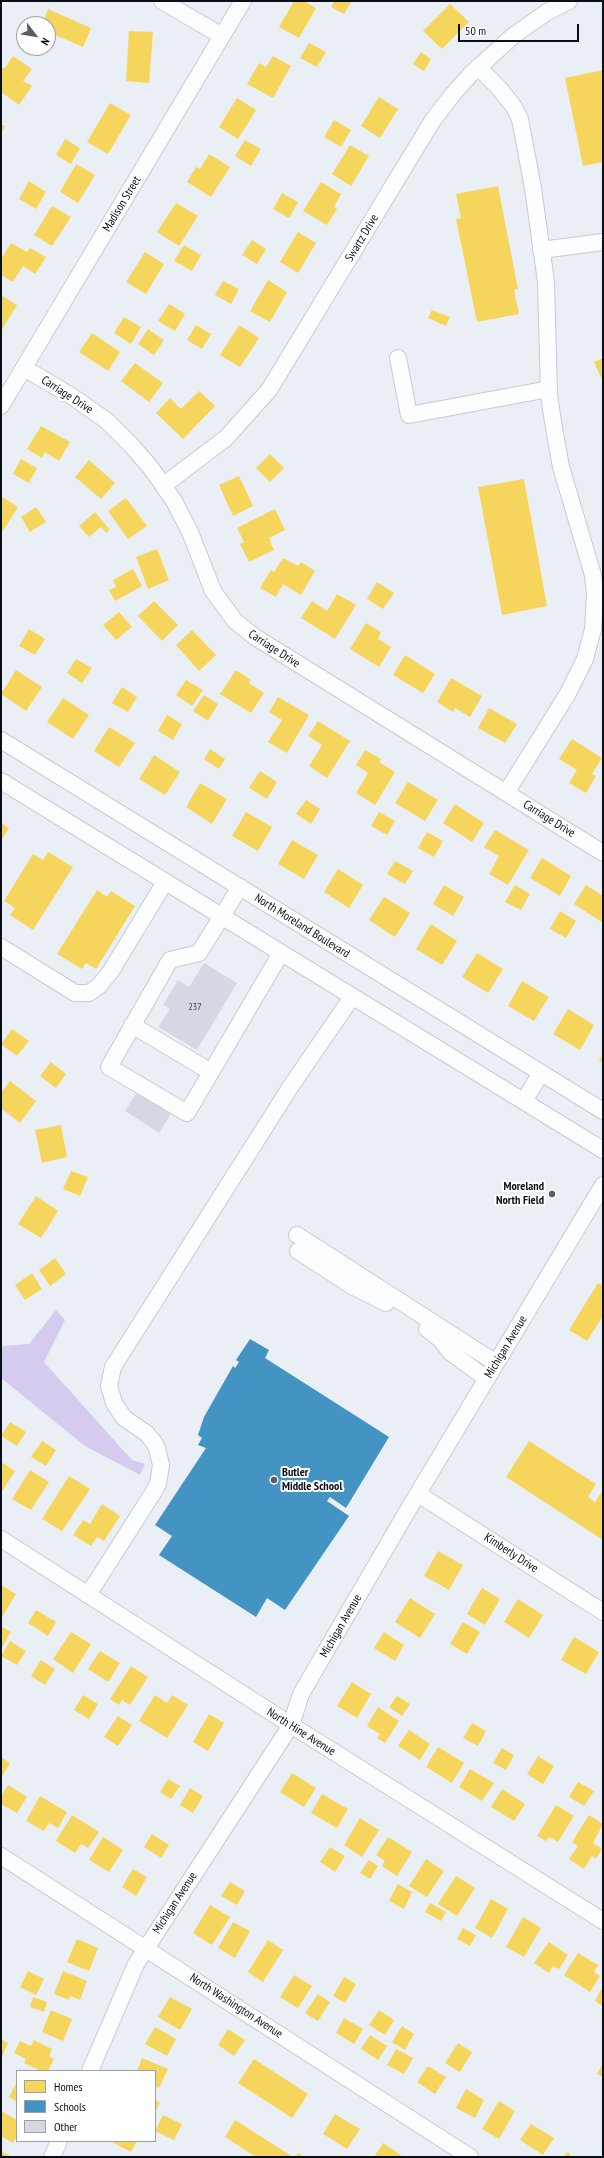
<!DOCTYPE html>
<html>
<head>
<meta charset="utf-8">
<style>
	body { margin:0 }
	#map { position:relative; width:604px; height:2158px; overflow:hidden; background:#eaeff6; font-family:"PT Sans Narrow",sans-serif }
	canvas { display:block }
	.frame { position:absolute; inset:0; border:2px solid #090f19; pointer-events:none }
	.legend { position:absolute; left:16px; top:2070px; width:140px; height:72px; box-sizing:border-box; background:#fff; border:1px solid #9d9fa3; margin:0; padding:5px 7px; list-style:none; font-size:12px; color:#090f19 }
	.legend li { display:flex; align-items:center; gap:8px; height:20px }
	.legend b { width:20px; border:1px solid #9d9fa3 }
	.north { position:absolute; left:16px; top:16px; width:40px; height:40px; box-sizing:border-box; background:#fff; border:1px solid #9d9fa3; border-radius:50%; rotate:121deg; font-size:11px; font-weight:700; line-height:16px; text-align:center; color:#090f19 }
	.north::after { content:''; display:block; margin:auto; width:14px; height:18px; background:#585d66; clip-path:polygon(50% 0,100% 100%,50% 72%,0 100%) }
	.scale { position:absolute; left:458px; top:24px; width:121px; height:18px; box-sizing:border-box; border:2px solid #090f19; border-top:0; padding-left:5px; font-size:12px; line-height:14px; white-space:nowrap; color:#090f19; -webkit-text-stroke:3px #fff; paint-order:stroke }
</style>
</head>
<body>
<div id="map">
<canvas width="604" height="2158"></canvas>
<div class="frame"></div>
<ul class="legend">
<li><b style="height:11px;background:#f6d55c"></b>Homes</li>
<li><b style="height:11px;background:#4393c3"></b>Schools</li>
<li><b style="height:11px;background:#d5d8e2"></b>Other</li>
</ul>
<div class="north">N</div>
<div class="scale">50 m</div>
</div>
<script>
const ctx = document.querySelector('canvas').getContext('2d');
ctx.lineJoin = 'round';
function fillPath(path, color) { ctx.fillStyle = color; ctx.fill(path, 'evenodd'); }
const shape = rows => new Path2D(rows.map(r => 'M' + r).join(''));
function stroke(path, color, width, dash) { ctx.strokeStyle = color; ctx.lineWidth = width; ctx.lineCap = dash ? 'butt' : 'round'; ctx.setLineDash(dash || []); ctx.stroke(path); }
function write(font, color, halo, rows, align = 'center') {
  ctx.font = font + ' "PT Sans Narrow",sans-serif'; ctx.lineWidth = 4; ctx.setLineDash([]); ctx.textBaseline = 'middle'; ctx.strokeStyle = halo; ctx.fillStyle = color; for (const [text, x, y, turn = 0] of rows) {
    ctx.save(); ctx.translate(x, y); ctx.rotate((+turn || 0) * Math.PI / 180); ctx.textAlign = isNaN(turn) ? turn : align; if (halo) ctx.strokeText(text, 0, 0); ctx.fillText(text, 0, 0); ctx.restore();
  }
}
fillPath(shape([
	[56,1310,65,1320,44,1362,132,1460,145,1464,140,1475,85,1446,1,1378,1,1346,29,1344]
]), '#d5cbef');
fillPath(shape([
	[294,1,304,1,316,8,299,38,279,27],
	[334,1,352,1,344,14,331,7],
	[450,4,469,22,442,49,423,31],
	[48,9,91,28,83,47,48,32,48,24,42,24],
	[129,31,153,32,149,83,126,81],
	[309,43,326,52,317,67,300,58],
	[421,52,431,59,424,71,413,64],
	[13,56,32,69,23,81,32,86,19,105,1,92,1,67,4,69],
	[273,56,291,66,273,98,247,84,259,63,266,67],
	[603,70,603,162,583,166,565,78],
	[379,97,398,109,380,138,361,126],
	[237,98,256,110,238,139,219,127],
	[110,103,131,115,108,154,87,142],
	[334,120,351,130,341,147,324,137],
	[1,124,5,126,1,134],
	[65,139,80,148,71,164,56,155],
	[245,140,261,149,251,166,235,156],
	[350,145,369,156,351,186,332,174],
	[209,154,230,167,211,197,187,182,196,167,200,169],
	[76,164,95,175,78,203,60,192],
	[29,181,46,192,36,209,19,199],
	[321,182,341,194,334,207,337,209,327,225,303,211],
	[498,186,518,289,514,290,519,314,477,322,456,219,461,218,456,194],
	[282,193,298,202,289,218,273,209],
	[176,203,198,216,179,246,157,232],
	[52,206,71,217,52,246,34,235],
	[298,232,316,243,298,273,280,262],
	[252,240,266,249,257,264,242,255],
	[11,243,27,252,30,248,46,257,35,274,23,266,13,282,1,275,1,259],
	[184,245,201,255,192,271,174,261],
	[145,252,164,264,146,294,126,282],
	[268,280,287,292,270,322,250,311],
	[223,281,239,289,231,304,215,295],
	[1,295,17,305,1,331],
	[169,304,185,314,175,331,158,321],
	[432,310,450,317,446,326,428,318],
	[124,317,141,327,131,344,114,333],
	[196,325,211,334,202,349,187,340],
	[239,325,259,338,240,367,220,355],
	[148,329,164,340,154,355,138,344],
	[92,333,120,352,108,371,79,352],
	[603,358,603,382,594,362],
	[135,363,163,383,149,402,121,381],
	[199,391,215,406,183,439,156,413,170,398,181,409],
	[41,426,70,442,59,461,45,452,42,458,27,449],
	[270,454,284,468,270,482,256,468],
	[21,459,37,468,29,483,13,474],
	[89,460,115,483,101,499,75,477],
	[239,476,253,506,233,516,219,485],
	[524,479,547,606,502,615,478,487],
	[1,496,18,507,1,534],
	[126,498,147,526,128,539,108,511],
	[36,507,46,522,30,532,21,517],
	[275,509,285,530,269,538,274,550,249,562,240,544,244,542,237,528],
	[95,512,110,530,106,533,101,527,89,537,79,526],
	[157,549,169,580,148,589,136,557],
	[283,558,298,566,301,562,315,571,301,595,283,584,276,597,260,588,271,570,274,572],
	[133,569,142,586,115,601,109,590,116,587,113,580],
	[377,582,394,593,383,609,367,599],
	[337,594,356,605,335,639,301,618,312,601,327,611],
	[154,601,178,625,162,641,138,616],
	[119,612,132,627,116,640,103,625],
	[366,623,381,632,378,639,391,647,379,667,350,649],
	[29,629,45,639,35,655,19,646],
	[192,630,216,655,199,671,176,645],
	[405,655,435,674,423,693,393,675],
	[76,659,92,668,82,683,67,673],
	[16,670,42,687,26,711,1,694],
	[236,670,251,680,249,683,264,693,251,713,220,694],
	[451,678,482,696,470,717,455,708,453,712,437,702],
	[186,680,203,690,192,706,176,695],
	[122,687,137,697,128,712,112,703],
	[204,695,218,704,208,721,193,711],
	[278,697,309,715,287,753,268,742,282,720,269,712],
	[63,698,89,715,73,739,47,722],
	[489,708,517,724,505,743,478,728],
	[167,715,182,724,173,740,158,731],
	[318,721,350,741,327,778,309,766,322,745,308,736],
	[109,727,135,743,119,767,94,751],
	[572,739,602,758,592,774,596,776,586,793,569,783,577,770,559,759],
	[210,749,225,759,219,769,204,759],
	[365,750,381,759,379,762,395,772,375,805,356,793,368,773,356,765],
	[154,755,180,772,165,795,139,779],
	[260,771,277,782,267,799,249,788],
	[408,782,438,800,425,821,395,803],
	[200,783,227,799,212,824,186,807],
	[306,800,320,809,311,824,296,814],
	[455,804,484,823,472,842,443,823],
	[246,812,272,827,258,851,232,836],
	[379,812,395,821,387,835,371,826],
	[1,823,9,828,1,841],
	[495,830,529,850,508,885,489,874,499,856,484,847],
	[427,832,443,841,434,857,418,848],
	[292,840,318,855,304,879,278,864],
	[48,852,73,867,33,930,10,915,15,908,4,901,33,854,43,860],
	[542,858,571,876,560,896,530,878],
	[395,861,413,871,405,884,387,874],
	[338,869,363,885,349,908,324,892],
	[444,885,464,897,453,916,433,904],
	[515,885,530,894,521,910,505,902],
	[586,885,603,896,603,923,574,904],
	[97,890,107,897,111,891,135,906,96,969,86,963,82,969,57,954],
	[384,897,410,913,395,937,369,920],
	[560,911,576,921,566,938,550,929],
	[431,924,457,941,442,965,416,949],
	[477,953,503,969,488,993,462,977],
	[522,981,549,997,534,1021,508,1006],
	[568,1009,594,1025,580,1050,553,1034],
	[12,1029,29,1041,17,1056,1,1044],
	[603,1054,603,1063,599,1061],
	[51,1062,66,1074,56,1088,40,1076],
	[10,1081,36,1101,20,1123,1,1108,1,1093],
	[61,1125,67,1157,42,1163,35,1130],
	[71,1171,88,1177,80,1196,63,1189],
	[36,1196,58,1211,41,1238,18,1224],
	[55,1258,66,1274,50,1286,39,1270],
	[32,1273,42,1289,25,1300,15,1285],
	[598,1283,603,1286,603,1316,587,1341,569,1330],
	[10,1422,26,1432,17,1446,1,1436],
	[42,1441,56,1450,46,1466,31,1457],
	[529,1441,596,1484,588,1497,595,1502,603,1490,603,1540,506,1477],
	[1,1462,15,1471,2,1491,1,1490],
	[30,1470,49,1482,31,1510,12,1499],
	[69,1476,90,1489,62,1531,42,1519],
	[102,1504,120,1516,104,1541,97,1537,91,1546,73,1535,83,1520,90,1524],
	[438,1551,463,1565,449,1590,424,1576],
	[1,1585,16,1594,2,1617,1,1617],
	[482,1588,500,1599,485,1625,467,1614],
	[410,1598,435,1614,420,1638,395,1622],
	[518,1599,543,1615,529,1638,504,1622],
	[36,1610,56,1622,48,1636,28,1623],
	[463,1622,480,1632,467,1654,450,1644],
	[1,1626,11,1632,1,1649],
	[71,1632,91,1644,73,1673,53,1659],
	[384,1632,404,1645,395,1661,374,1648],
	[574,1637,599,1652,586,1674,561,1660],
	[10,1641,26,1651,17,1665,1,1656],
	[100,1651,120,1663,108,1682,88,1669],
	[41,1660,55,1669,45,1685,31,1676],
	[131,1666,148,1677,130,1705,122,1700,119,1705,110,1699],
	[352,1682,371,1694,357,1718,337,1706],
	[83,1695,98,1704,89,1719,74,1710],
	[155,1695,167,1703,172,1695,188,1705,167,1738,139,1721],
	[397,1696,410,1704,402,1716,389,1707],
	[378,1707,399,1721,385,1743,377,1738,380,1734,367,1726],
	[209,1714,224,1723,208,1751,193,1742],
	[118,1716,132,1725,118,1746,104,1737],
	[472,1723,486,1731,478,1746,463,1738],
	[409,1730,430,1744,420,1760,398,1746],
	[438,1747,464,1763,452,1783,426,1767],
	[502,1748,514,1755,506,1770,493,1763],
	[538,1756,554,1766,543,1784,527,1774],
	[1,1757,10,1763,1,1778],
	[470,1769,494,1783,482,1801,459,1787],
	[292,1773,316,1788,304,1807,280,1792],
	[168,1779,180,1786,171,1799,160,1792],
	[578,1782,594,1791,584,1806,569,1797],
	[8,1785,27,1797,17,1813,1,1804,1,1796],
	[190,1788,203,1796,193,1813,180,1805],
	[502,1789,525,1804,514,1821,491,1807],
	[322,1794,348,1809,337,1828,311,1813],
	[40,1796,67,1812,58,1828,49,1823,44,1831,26,1821],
	[556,1805,574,1816,558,1842,549,1837,546,1841,537,1836],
	[72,1815,99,1832,88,1848,81,1844,75,1853,56,1841],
	[589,1815,603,1824,593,1843,602,1849,596,1859,592,1856,584,1869,569,1859,578,1846,572,1842],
	[360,1818,379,1830,362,1857,344,1845],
	[152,1834,169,1845,161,1858,144,1847],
	[103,1837,123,1850,109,1872,89,1860],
	[388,1837,412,1852,397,1876,382,1866,385,1861,376,1855],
	[330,1847,345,1856,335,1872,320,1862],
	[426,1859,444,1871,427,1897,409,1886],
	[369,1860,378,1866,370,1879,360,1873],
	[133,1869,147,1877,136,1896,122,1887],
	[456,1876,475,1888,457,1916,438,1904],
	[230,1882,245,1891,237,1905,221,1896],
	[398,1884,412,1892,404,1909,389,1901],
	[491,1899,508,1909,492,1938,475,1928],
	[430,1903,446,1912,441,1921,425,1912],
	[210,1905,230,1917,212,1945,193,1933],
	[523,1917,541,1928,524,1957,506,1947],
	[233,1922,250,1931,235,1958,218,1948],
	[463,1928,476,1935,470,1946,457,1939],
	[77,1939,98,1948,89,1971,67,1962],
	[268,1940,283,1950,263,1982,248,1972],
	[549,1942,568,1955,559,1969,553,1966,549,1973,534,1963],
	[578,1953,598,1965,594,1972,600,1976,590,1992,564,1975],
	[28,1971,44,1979,36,1995,20,1987],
	[63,1971,87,1981,80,2000,70,1996,69,2000,54,1994],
	[294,1975,312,1986,298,2008,280,1997],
	[344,1977,356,1984,345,2003,333,1996],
	[603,1986,603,2006,595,2001],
	[318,1994,330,2002,318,2021,305,2013],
	[33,1997,47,2002,44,2012,30,2007],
	[170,1997,192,2009,180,2030,158,2017],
	[51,2010,72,2019,63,2041,42,2032],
	[379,2010,394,2020,385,2035,369,2025],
	[344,2018,363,2029,354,2044,336,2033],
	[402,2026,414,2034,405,2050,392,2042],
	[155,2027,176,2039,167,2056,145,2044],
	[228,2029,245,2040,234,2056,218,2045],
	[370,2035,387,2046,378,2060,361,2049],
	[1,2039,8,2043,1,2059],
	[34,2040,52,2049,49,2056,54,2059,48,2071,41,2071,24,2063,26,2059,14,2053,20,2041,31,2046],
	[458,2043,472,2052,460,2072,445,2063],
	[396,2049,413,2058,404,2074,387,2065],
	[142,2058,168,2069,159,2088,155,2086,155,2071,137,2071],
	[254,2059,308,2094,292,2118,238,2083],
	[603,2063,603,2077,597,2074],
	[428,2066,446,2077,435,2094,417,2082],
	[17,2082,17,2102,9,2097],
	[466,2089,484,2100,475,2118,456,2108],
	[155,2100,160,2102,155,2113],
	[499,2101,515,2111,499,2139,482,2129],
	[1,2111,17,2120,17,2136,13,2143,1,2136],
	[335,2114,360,2129,347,2149,323,2134],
	[163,2115,182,2124,174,2140,155,2131],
	[235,2120,290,2155,289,2157,256,2157,225,2137],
	[531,2124,554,2138,543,2155,520,2140],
	[110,2141,137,2141,131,2152],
	[383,2143,401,2155,400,2157,374,2157],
	[1,2151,9,2155,9,2157,1,2157],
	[568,2152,572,2157,563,2157],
	[298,2153,305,2157,296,2157]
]), '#f6d55c');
fillPath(shape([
	[250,1339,269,1350,265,1358,389,1437,346,1508,330,1497,327,1501,349,1516,285,1610,267,1598,256,1617,159,1555,172,1536,155,1525,206,1448,198,1445,202,1438,198,1435,204,1417,233,1366,235,1368,239,1362,236,1360]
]), '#4393c3');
fillPath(shape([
	[204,963,237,983,197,1050,158,1027,170,1009,163,1005,178,980,189,987],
	[139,1089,173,1110,159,1133,125,1111]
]), '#d5d8e2');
const minor = shape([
	[162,1,222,36],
	[478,67,498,87,514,107,520,119,533,188,546,282,549,395,553,422,561,467,593,575,595,595,593,629,585,659,567,695,506,793],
	[541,250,603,242],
	[398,358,409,415,549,389],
	[24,368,73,397,107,421,131,445,151,468,174,501,190,532,213,591,235,621,255,637,603,853],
	[1,406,243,1],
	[164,485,226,438,269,390,433,120,453,94,471,74,513,36,547,12,569,1],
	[1,740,603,1111],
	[1,781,603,1150],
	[240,887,199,953,170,960,109,1067,187,1113,281,953],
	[1,947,75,993,89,993,99,986,111,971,165,882],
	[132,1025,211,1072],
	[524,1101,541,1073],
	[297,1235,496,1363],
	[298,1251,352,1286,386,1303],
	[427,1329,441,1340,450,1352,487,1379],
	[418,1494,603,1612],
	[1,1539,291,1725,603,1921],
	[88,1595,153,1493,158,1484,161,1465,157,1448,153,1441,146,1433,124,1418,114,1403,109,1386,113,1367,291,1086,352,997],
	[1,1856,470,2157],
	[90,2071,136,1964,291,1725,301,1694,408,1510,603,1185],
	[52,2157,59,2141]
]);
stroke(minor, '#c5cbd3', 18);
stroke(minor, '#fcfdfe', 16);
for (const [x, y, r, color] of [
	[552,1194,4,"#585d66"],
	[274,1480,4,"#585d66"]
]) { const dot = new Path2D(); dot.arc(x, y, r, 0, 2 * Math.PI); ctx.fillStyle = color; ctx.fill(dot); stroke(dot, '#fff', 1.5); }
write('10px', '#3f444e', null, [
	["237",195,1007]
]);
write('12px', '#090f19', '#fff', [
	["Madison Street",122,204,-59],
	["Swartz Drive",362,238,-59],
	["Carriage Drive",67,395,33],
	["Carriage Drive",274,649,33],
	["Carriage Drive",549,819,32],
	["North Moreland Boulevard",302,926,32],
	["Michigan Avenue",506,1347,-59],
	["Kimberly Drive",511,1553,33],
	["Michigan Avenue",341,1626,-60],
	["North Hine Avenue",301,1732,32],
	["Michigan Avenue",175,1903,-57],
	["North Washington Avenue",236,2006,33]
]);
write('bold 12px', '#090f19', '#fff', [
	["Moreland",544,1187],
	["North Field",544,1201],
	["Butler",282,1473,"left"],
	["Middle School",282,1487,"left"]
], 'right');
</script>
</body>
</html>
